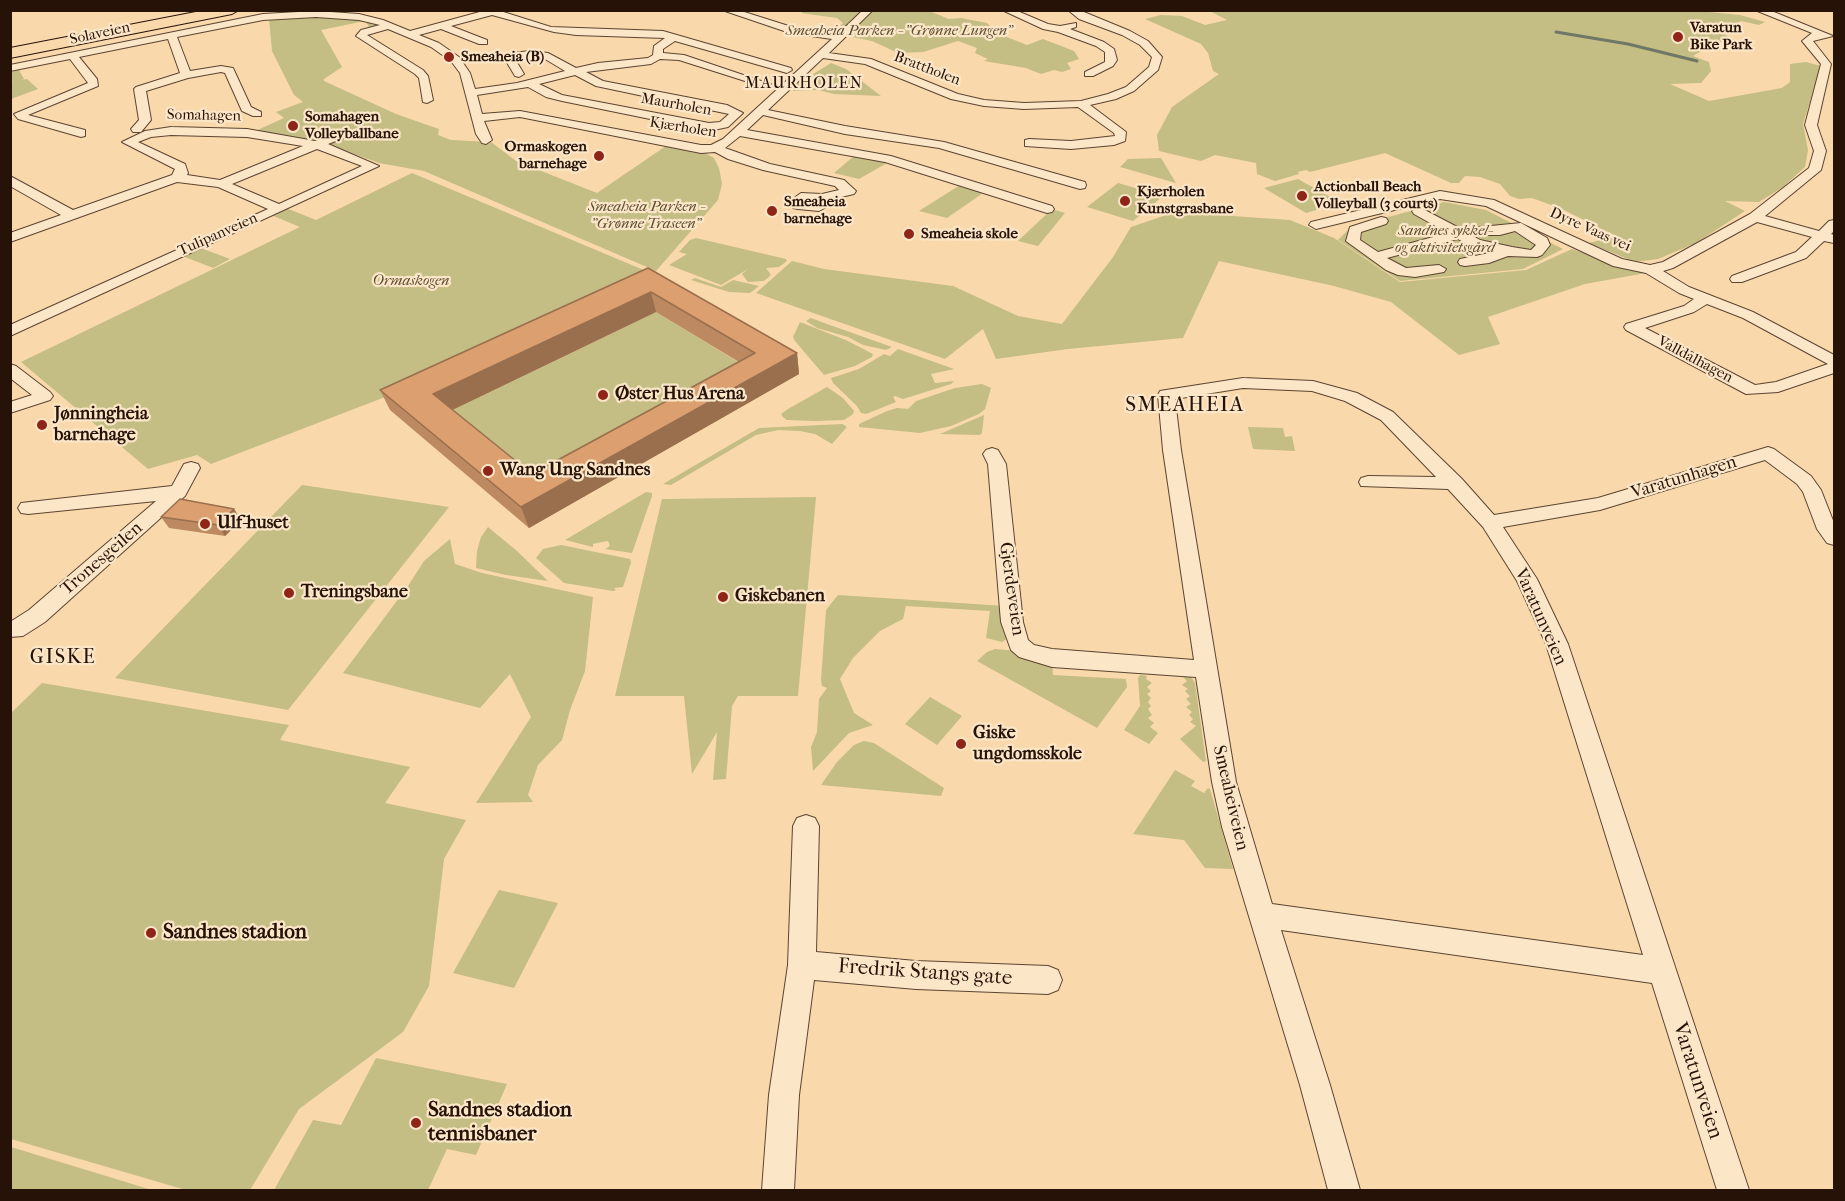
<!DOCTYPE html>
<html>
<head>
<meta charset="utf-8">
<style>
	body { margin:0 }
	#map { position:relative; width:1845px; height:1201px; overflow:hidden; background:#f9d9ab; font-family:"IM FELL French Canon",serif }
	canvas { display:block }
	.frame { position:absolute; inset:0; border:12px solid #271208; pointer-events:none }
</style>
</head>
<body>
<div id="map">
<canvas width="1845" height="1201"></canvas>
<div class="frame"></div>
</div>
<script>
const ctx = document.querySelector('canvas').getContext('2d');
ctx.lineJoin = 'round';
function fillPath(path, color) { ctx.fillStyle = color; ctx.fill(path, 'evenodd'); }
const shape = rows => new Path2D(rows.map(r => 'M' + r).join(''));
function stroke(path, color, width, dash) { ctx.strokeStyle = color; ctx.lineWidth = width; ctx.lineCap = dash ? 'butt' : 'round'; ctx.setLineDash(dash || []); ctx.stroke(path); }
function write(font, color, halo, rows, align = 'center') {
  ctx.font = font + ' "IM FELL French Canon",serif'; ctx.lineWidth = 4.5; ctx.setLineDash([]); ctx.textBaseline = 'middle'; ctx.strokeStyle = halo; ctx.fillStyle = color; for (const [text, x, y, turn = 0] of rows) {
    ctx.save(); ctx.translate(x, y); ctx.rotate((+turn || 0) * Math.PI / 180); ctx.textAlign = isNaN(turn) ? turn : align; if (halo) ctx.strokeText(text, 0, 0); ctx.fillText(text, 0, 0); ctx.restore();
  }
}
fillPath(shape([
	[807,10,929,11,949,19,961,18,987,23,999,34,1027,45,1043,39,1074,51,1079,59,1067,63,1071,69,1062,72,1054,70,1041,74,1026,68,984,61,988,59,975,53,977,48,958,41,923,52,898,53,872,41,833,33,843,23,837,18,801,13],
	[1208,10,1699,11,1740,15,1765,22,1759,25,1741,21,1737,23,1736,30,1722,33,1736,41,1716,42,1693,56,1709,62,1711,71,1701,83,1670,84,1709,101,1782,88,1790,82,1790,64,1806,62,1821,66,1803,124,1808,150,1805,167,1783,187,1759,202,1725,201,1745,211,1696,243,1658,259,1635,262,1589,243,1616,236,1562,209,1532,198,1519,199,1510,196,1500,184,1480,177,1465,176,1459,183,1451,183,1385,153,1310,172,1306,170,1298,172,1299,174,1275,181,1257,174,1256,163,1215,155,1201,161,1159,151,1157,135,1172,107,1219,74,1213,71,1208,53,1201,44,1145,19,1161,15,1182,16,1205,25,1227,20],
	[322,15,360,19,379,25,370,28,365,21,321,30,342,67,324,79,324,81,396,114,439,129,438,135,451,140,491,142,516,161,597,193,666,146,705,153,714,158,719,168,722,184,718,200,656,271,424,171,379,163,324,143,253,132,284,118,276,112,303,102,294,95,272,51,269,18],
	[831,63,846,69,881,96,834,94,818,90,793,91,794,86],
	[19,70,24,79,20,80,27,79,38,89,11,99,11,82,14,81,11,81,11,72],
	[854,156,870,157,887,163,859,179,834,173],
	[1161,158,1176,183,1120,167,1128,159],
	[412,173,651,273,419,384,211,464,197,455,148,469,21,362,300,227,271,215,286,208,316,220],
	[1298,179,1341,203,1306,213,1264,188],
	[1118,183,1163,196,1133,221,1087,207],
	[960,185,983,193,947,218,919,211],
	[1444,202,1486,210,1563,249,1523,269,1400,281,1338,240,1351,227],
	[1052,209,1065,213,1038,246,1018,241],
	[1175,212,1290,220,1334,238,1400,282,1526,270,1572,249,1646,273,1585,284,1488,317,1500,344,1459,355,1391,302,1334,286,1219,261,1183,338,1068,349,996,359,983,329,945,359,756,293,792,261,824,269,953,286,1018,316,1062,324,1113,257,1131,227],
	[696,238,786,259,787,261,779,267,766,268,771,275,764,281,748,282,742,274,748,269,721,285,669,265,687,254,679,252,690,240],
	[198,247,230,259,213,268,180,255],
	[695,278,721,287,733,280,759,286,750,293,729,292,691,280],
	[656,312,758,374,540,495,442,415],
	[811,318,827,324,892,347,886,350,863,345,848,337,817,328,806,321],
	[800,322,848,341,873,354,872,357,855,366,824,375,795,341,793,337],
	[898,349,954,369,931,374,935,383,954,381,951,384,903,399,895,396,893,397,896,402,866,414,861,413,857,406,833,383,831,378,859,369,884,354,890,356],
	[982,384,991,388,985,409,979,414,951,426,920,433,859,427,859,424,887,411,897,408,908,409,916,401,955,388],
	[827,387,843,398,854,411,853,414,844,420,815,421,787,420,783,417,781,414,788,409],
	[984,415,982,433,980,435,940,434],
	[842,424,846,426,846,428,832,444,815,434,800,431,778,430,756,435,671,485,663,484,759,428],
	[1248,427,1283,428,1285,437,1292,436,1295,451,1253,449],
	[302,485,449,507,288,710,115,678],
	[646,492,652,493,652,496,632,553,605,549,610,546,608,541,597,543,593,544,593,547,565,540],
	[816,497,798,696,738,696,732,706,726,779,713,780,717,732,692,774,684,696,615,696,662,499],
	[488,527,517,551,548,581,506,575,476,568,477,551,481,537],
	[450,539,455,564,482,573,593,597,585,671,570,710,562,740,538,765,528,795,533,802,476,803,531,717,510,674,480,708,343,673,408,586,424,561],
	[561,545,630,559,631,563,623,587,614,588,616,590,613,591,564,583,536,558,543,549],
	[838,595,1005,606,1008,638,1002,642,986,638,990,611,906,606,903,619,880,631,853,658,840,679,854,713,873,725,849,733,813,771,811,747,817,732,819,699,827,688,822,686,821,680,826,610],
	[995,649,1018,651,1052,662,1053,675,1126,679,1127,687,1097,728,977,661,987,652],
	[1140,675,1147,676,1146,679,1152,683,1147,687,1151,691,1147,694,1151,698,1148,702,1151,706,1148,709,1152,715,1148,718,1154,723,1150,727,1158,733,1149,744,1124,730,1140,706,1138,678],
	[1190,675,1195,683,1206,761,1203,762,1180,739,1196,726,1190,722,1193,719,1189,715,1192,712,1186,707,1191,704,1186,699,1190,696,1185,691,1188,689,1182,685,1187,681,1182,676],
	[42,683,289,725,280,740,410,767,385,803,466,820,444,859,429,986,403,1032,299,1109,250,1190,186,1190,11,1139,11,713],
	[930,697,962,716,937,745,905,724],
	[864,741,874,743,944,788,941,796,821,785,837,762,854,745],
	[1175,770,1195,781,1191,786,1204,793,1208,788,1210,789,1233,869,1205,868,1184,840,1133,834],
	[499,890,558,903,514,988,453,973],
	[376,1058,507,1084,476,1155,447,1149,428,1190,274,1190,313,1120,341,1125],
	[10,1147,11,1147,152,1190,11,1190]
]), '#c4bd84');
stroke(shape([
	[1556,32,1628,44,1697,61]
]), '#6f7766', 3);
const minor = shape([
	[487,10,497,10,551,27,663,31,791,68,792,70,787,73,675,41,663,49,663,53,684,55,773,85,772,87,764,87,679,60,660,59,651,64,586,72,603,81,727,105,743,113,728,127,709,131,562,101,546,97,528,87,477,95,482,114,520,111,701,145,711,145,723,139,832,39,790,33,722,10,738,10,795,28,838,34,863,10,873,10,829,53,871,59,958,94,984,100,1024,103,1081,101,1108,94,1126,87,1149,67,1152,57,1140,45,1122,35,1079,19,1068,10,1079,10,1130,31,1148,41,1162,57,1158,70,1134,91,1116,99,1090,105,1126,132,1125,141,1114,145,1071,149,1025,146,1025,140,1029,139,1071,141,1115,136,1114,133,1078,107,1024,109,984,106,951,99,865,64,823,58,768,110,845,126,944,142,1085,182,1086,185,1085,188,1080,189,939,148,845,134,763,115,747,130,891,156,1052,206,1054,209,1052,212,1047,213,885,162,740,136,725,148,770,164,844,180,856,191,854,194,828,200,830,203,828,206,819,211,798,209,793,208,790,201,801,193,822,194,839,190,835,186,763,170,728,159,715,152,701,153,520,117,484,121,492,140,486,144,482,143,476,134,460,73,451,61,431,47,388,29,367,35,423,70,428,76,433,100,427,103,423,102,419,78,415,74,356,36,361,30,380,25,359,20,316,17,263,20,177,37,190,71,221,66,233,68,251,107,261,112,261,116,253,116,242,111,225,73,221,72,188,78,146,91,151,120,141,132,133,132,131,129,139,120,134,89,136,87,180,73,168,39,79,57,97,79,98,86,28,115,85,130,85,136,81,137,18,119,14,114,88,83,70,59,10,71,10,65,263,14,316,11,359,14,383,20,410,31,487,10],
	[492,15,554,32,576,35,665,38,654,46,653,55,648,58,598,63,576,68,548,53,530,51,504,54,503,56,515,76,519,77,524,74,515,59,545,59,565,71,517,83,475,89,470,73,459,57,439,43,419,35,441,29,479,44,487,44,487,40,451,26,492,15],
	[575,75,596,86,729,114,720,122,709,123,562,95,539,84,575,75],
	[808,200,815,201,816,202,805,202,808,200],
	[1002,10,1015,10,1048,24,1060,26,1076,23,1076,27,1070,29,1104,42,1114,49,1117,60,1113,66,1093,76,1085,76,1085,72,1105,62,1105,52,1096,46,1058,32,1043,29,1002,10],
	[1755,10,1769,10,1833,36,1813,41,1831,64,1817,125,1826,151,1821,170,1765,216,1819,231,1829,221,1834,220,1834,231,1831,234,1834,235,1834,243,1824,241,1806,258,1742,282,1732,282,1730,279,1732,276,1796,252,1812,237,1757,222,1673,268,1663,271,1689,287,1753,312,1834,355,1834,373,1778,392,1746,394,1626,330,1624,327,1626,324,1684,306,1694,299,1679,293,1646,273,1613,266,1486,206,1440,199,1316,229,1309,225,1311,222,1440,191,1494,200,1622,259,1650,265,1663,262,1750,214,1809,168,1814,151,1805,125,1821,64,1802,41,1812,33,1755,10],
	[1707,304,1743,318,1828,364,1776,382,1755,385,1645,328,1694,312,1707,304],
	[171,127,247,129,315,141,345,129,351,133,349,136,328,144,379,166,10,336,10,325,268,209,218,187,177,182,10,242,10,233,61,215,10,186,10,176,73,210,172,175,175,169,122,142,145,131,171,127],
	[171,135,247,137,303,146,220,180,187,175,188,173,185,164,138,142,151,137,171,135],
	[317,149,362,166,279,204,232,184,317,149],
	[1419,207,1461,229,1521,223,1547,238,1550,245,1542,255,1537,257,1508,256,1489,263,1465,266,1460,265,1458,262,1460,259,1494,252,1470,246,1458,239,1387,258,1406,268,1439,265,1446,269,1444,272,1415,277,1398,275,1386,270,1346,241,1350,227,1381,217,1386,218,1388,221,1386,224,1361,232,1360,240,1378,252,1448,233,1414,214,1412,211,1419,207],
	[1515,231,1536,245,1531,250,1512,247,1480,240,1471,235,1500,235,1515,231],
	[10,364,16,366,50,392,53,396,50,400,10,413,10,402,32,395,10,378,10,364],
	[1243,378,1313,381,1357,393,1393,412,1462,479,1494,515,1598,498,1768,447,1774,449,1811,476,1821,490,1834,523,1834,545,1827,543,1817,529,1803,492,1797,484,1765,460,1600,510,1503,527,1537,579,1568,644,1749,1190,1717,1190,1652,983,1281,930,1330,1085,1360,1190,1328,1190,1300,1085,1222,827,1212,782,1196,677,1052,667,1019,657,1011,650,1001,622,988,464,983,454,986,450,992,448,998,450,1006,464,1023,622,1028,640,1034,645,1052,649,1194,660,1163,450,1158,395,1160,391,1166,390,1243,378],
	[1243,388,1312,391,1345,401,1381,420,1436,477,1368,476,1361,478,1359,482,1361,486,1448,489,1483,527,1517,581,1546,644,1643,955,1272,904,1236,782,1181,450,1175,399,1243,388],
	[191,462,198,464,200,468,185,496,45,622,23,636,10,637,10,622,29,610,156,501,28,514,21,513,18,508,21,503,172,486,184,464,191,462],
	[806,815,815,818,819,826,816,952,916,961,1048,966,1058,970,1062,980,1058,990,1048,994,916,989,814,980,799,1095,794,1190,762,1190,769,1095,788,965,793,826,797,818,806,815]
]);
const motorway = shape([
	[206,10,239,10,232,14,10,58,10,48,206,10]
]);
stroke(minor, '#5c4431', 2);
stroke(motorway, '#271208', 2);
fillPath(minor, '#fbe6c8');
fillPath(motorway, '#f9d9ab');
fillPath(shape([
	[648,268,797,353,799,374,529,528,390,410,380,390],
	[656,312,739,362,532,474,452,410],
	[234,509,241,520,225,536,169,528,161,517]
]), '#bc8960');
fillPath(shape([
	[651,292,656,312,442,415,433,394],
	[797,353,799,374,529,528,521,507],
	[234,509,241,520,225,536,218,525]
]), '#996f4e');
const building = shape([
	[648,268,797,353,521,507,380,390,648,268],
	[651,292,755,353,532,474,433,394,651,292],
	[180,499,234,509,218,525,161,517,180,499]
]);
fillPath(building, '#db9f70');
stroke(building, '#996f4e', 1.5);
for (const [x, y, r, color] of [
	[1678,37,6,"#8f2418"],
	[449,57,6,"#8f2418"],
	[293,126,6,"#8f2418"],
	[599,156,6,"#8f2418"],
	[1302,196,6,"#8f2418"],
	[1125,201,6,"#8f2418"],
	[772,211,6,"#8f2418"],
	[909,234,6,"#8f2418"],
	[603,395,6,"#8f2418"],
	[42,425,6,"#8f2418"],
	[488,471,6,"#8f2418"],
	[205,524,6,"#8f2418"],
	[289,593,6,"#8f2418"],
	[723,597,6,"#8f2418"],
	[961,744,6,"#8f2418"],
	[151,933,6,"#8f2418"],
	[416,1123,6,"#8f2418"]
]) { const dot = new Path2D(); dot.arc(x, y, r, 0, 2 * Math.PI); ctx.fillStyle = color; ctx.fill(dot); stroke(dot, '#fbe6c8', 2); }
write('bold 15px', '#271208', '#fbe6c8', [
	["Varatun",1690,28],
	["Bike Park",1690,45],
	["Smeaheia (B)",461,57],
	["Somahagen",305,117],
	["Volleyballbane",305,134],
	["Ormaskogen",587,147,"right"],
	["barnehage",587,164,"right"],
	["Actionball Beach",1314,187],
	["Volleyball (3 courts)",1314,204],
	["Kjærholen",1137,192],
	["Kunstgrasbane",1137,209],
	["Smeaheia",784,202],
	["barnehage",784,219],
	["Smeaheia skole",921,234]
], 'left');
write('italic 15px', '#5e4e33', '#fbe6c8', [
	["Smeaheia Parken - \"Grønne Lungen\"",899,31],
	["Smeaheia Parken -",646,207],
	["\"Grønne Traseen\"",646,224],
	["Sandnes sykkel-",1445,231],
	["og aktivitetsgård",1445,248],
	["Ormaskogen",411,281]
]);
write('15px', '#271208', '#fbe6c8', [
	["Solaveien",100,34,-12],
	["Brattholen",927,69,21],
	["Maurholen",676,105,10],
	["Somahagen",204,116,1],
	["Kjærholen",683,128,9],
	["Dyre Vaas vei",1590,230,24],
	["Tulipanveien",218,235,-24],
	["Valldalhagen",1695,360,28]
]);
ctx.letterSpacing = '1.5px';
write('16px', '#271208', '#fbe6c8', [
	["MAURHOLEN",804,84]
]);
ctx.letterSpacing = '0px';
write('bold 18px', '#271208', '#fbe6c8', [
	["Øster Hus Arena",615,395],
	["Jønningheia",54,415],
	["barnehage",54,436],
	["Wang Ung Sandnes",500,471],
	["Ulf-huset",217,524],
	["Treningsbane",301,593],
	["Giskebanen",735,597],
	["Giske",973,734],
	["ungdomsskole",973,755]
], 'left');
write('18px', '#271208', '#fbe6c8', [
	["Varatunhagen",1684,478,-17],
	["Tronesgeilen",102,559,-41],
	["Gjerdeveien",1011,589,82],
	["Varatunveien",1540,617,66],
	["Smeaheiveien",1230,798,77]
]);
ctx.letterSpacing = '1.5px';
write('20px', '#271208', '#fbe6c8', [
	["GISKE",63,658]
]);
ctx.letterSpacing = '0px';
ctx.letterSpacing = '1.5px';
write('21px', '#271208', '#fbe6c8', [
	["SMEAHEIA",1185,406]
]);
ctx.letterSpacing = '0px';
write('bold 21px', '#271208', '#fbe6c8', [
	["Sandnes stadion",163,933],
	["Sandnes stadion",428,1111],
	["tennisbaner",428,1135]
], 'left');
write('21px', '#271208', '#fbe6c8', [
	["Fredrik Stangs gate",925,973,4],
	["Varatunveien",1697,1081,72]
]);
</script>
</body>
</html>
